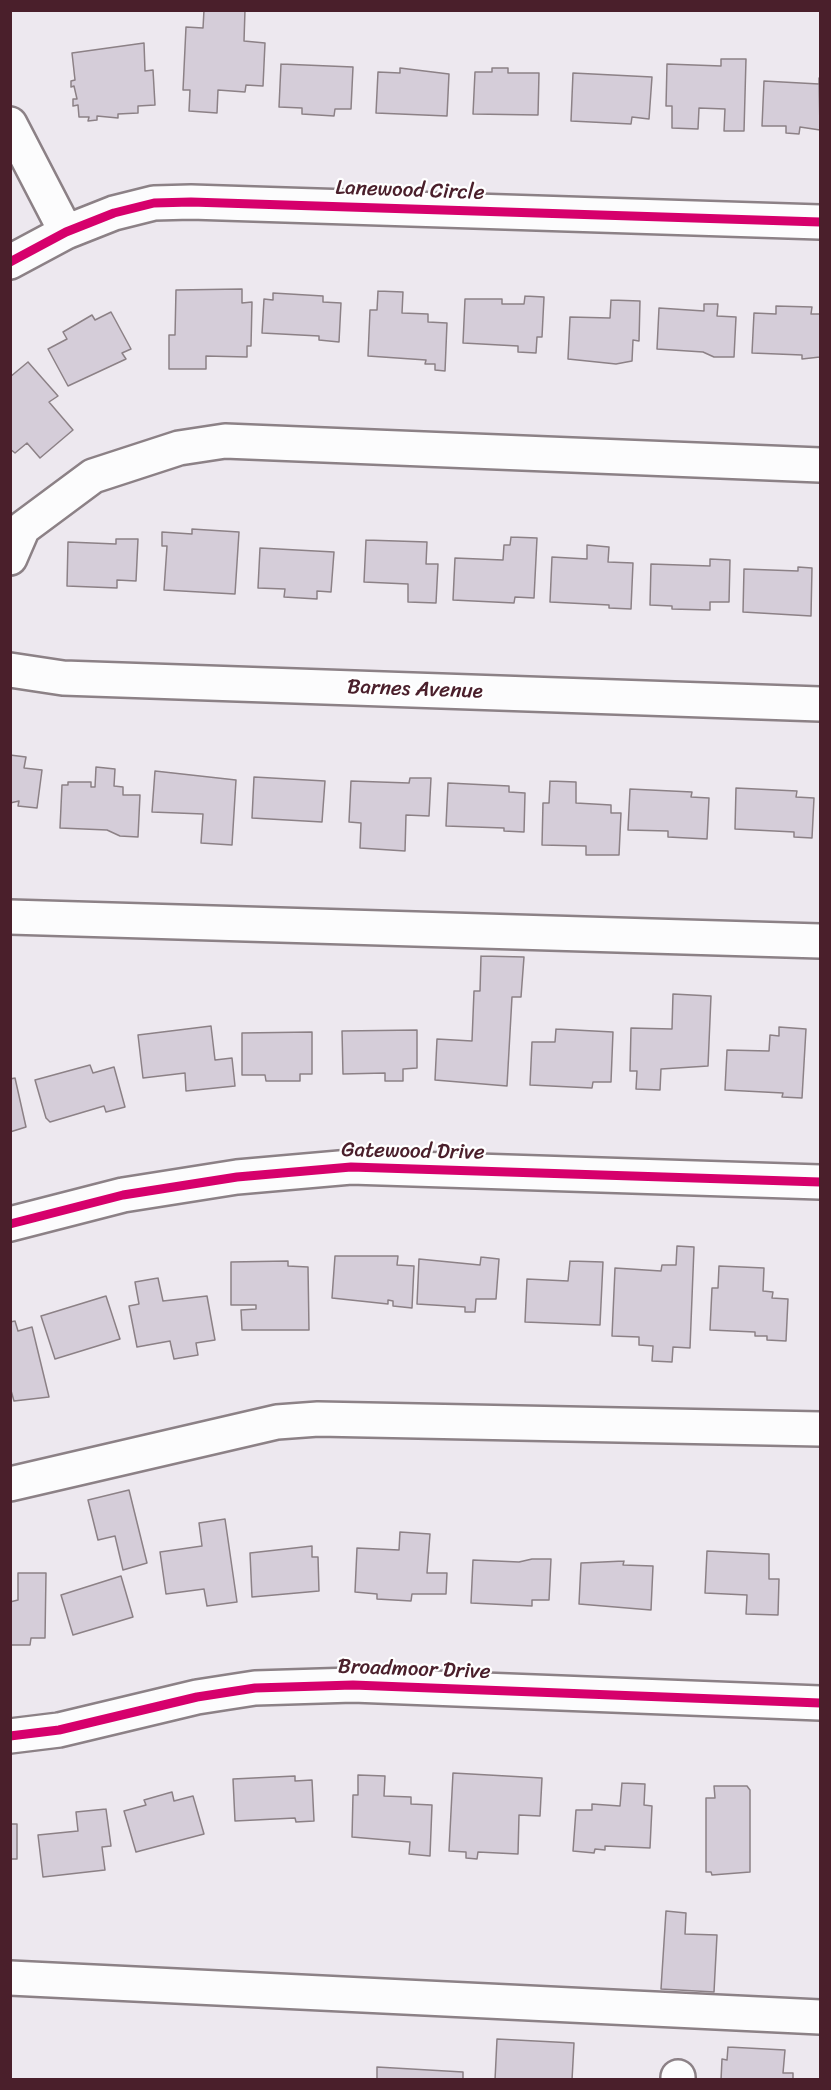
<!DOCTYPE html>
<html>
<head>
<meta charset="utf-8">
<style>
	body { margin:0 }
	#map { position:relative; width:831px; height:2090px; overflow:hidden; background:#ede8ef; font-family:Sriracha,sans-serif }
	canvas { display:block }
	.frame { position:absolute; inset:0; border:12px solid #4a1f2b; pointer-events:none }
</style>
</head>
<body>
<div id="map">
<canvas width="831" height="2090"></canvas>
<div class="frame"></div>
</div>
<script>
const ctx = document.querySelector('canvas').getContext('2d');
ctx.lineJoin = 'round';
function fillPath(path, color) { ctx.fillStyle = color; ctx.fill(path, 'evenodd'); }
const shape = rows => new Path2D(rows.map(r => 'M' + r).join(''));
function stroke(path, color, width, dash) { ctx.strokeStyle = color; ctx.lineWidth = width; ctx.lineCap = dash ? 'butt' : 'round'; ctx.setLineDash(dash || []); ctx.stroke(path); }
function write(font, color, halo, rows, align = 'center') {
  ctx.font = font + ' Sriracha,sans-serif'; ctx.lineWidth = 4.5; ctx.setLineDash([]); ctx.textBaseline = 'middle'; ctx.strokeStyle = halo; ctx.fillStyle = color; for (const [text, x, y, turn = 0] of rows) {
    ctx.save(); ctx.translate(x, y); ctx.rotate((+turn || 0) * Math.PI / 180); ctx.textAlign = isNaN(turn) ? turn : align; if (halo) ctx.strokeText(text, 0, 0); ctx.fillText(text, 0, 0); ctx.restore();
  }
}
const building = shape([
	[204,10,245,10,244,41,265,43,263,86,246,85,245,92,218,90,217,113,189,111,190,90,183,90,186,27,203,28,204,10],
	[144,43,145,71,153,70,155,105,138,106,138,113,118,114,118,118,97,116,97,120,88,121,89,117,79,117,78,105,73,106,73,99,77,99,74,86,71,87,71,81,75,80,72,53,144,43],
	[721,59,746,59,744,131,724,131,725,109,699,108,698,129,672,128,672,106,666,106,667,64,721,66,721,59],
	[281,64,353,67,351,109,335,109,334,116,302,114,302,108,279,107,281,64],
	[400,68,449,74,447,116,376,113,378,72,400,73,400,68],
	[492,68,508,68,508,73,539,73,538,115,473,114,475,72,492,72,492,68],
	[573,73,652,77,649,119,632,117,631,124,571,121,573,73],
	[819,78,820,130,800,127,799,134,786,133,786,126,762,126,764,81,819,84,819,78],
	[242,289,242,303,252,302,251,346,247,346,247,357,206,356,206,369,169,369,169,335,175,335,176,290,242,289],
	[378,291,403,292,402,313,428,314,428,322,447,323,445,371,435,370,435,364,425,364,426,360,368,356,370,310,377,310,378,291],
	[273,293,323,296,323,302,341,303,339,342,319,340,319,336,262,333,264,299,273,300,273,293],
	[525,296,544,297,542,337,537,337,536,353,518,352,518,346,463,343,465,299,502,299,502,304,524,304,525,296],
	[611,300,640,301,639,341,633,340,632,361,616,364,568,359,570,317,610,318,611,300],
	[704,304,718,304,717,316,736,317,734,357,714,357,703,352,657,349,659,308,704,311,704,304],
	[776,306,812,307,811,314,820,314,820,357,802,359,802,355,752,353,754,313,776,314,776,306],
	[111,312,131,349,122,353,126,359,68,386,48,349,67,339,63,332,92,315,95,320,111,312],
	[28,362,58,396,49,402,73,430,40,458,27,443,15,453,10,449,10,377,28,362],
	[192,529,239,532,235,594,164,590,167,546,162,546,162,532,192,534,192,529],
	[511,537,537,538,534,598,515,597,514,603,453,600,455,558,503,560,504,545,510,545,511,537],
	[116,539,138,539,136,581,117,580,117,588,67,586,68,542,116,544,116,539],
	[366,540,427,542,426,564,438,564,436,603,408,602,408,584,364,582,366,540],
	[587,545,609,547,608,562,633,563,631,609,609,608,609,605,550,602,552,557,587,559,587,545],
	[260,548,334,552,331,592,317,591,317,599,284,597,285,589,258,588,260,548],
	[710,559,730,560,729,602,710,602,710,610,672,609,672,606,650,605,651,564,710,566,710,559],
	[798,567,812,568,811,616,743,612,744,569,798,571,798,567],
	[10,755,26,757,24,768,42,770,37,808,18,806,19,801,10,803,10,755],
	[96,767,115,769,114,786,123,787,123,795,140,795,138,837,120,836,107,830,60,828,62,785,68,785,68,782,91,782,91,787,95,787,96,767],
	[155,771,236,780,232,845,201,843,203,814,152,812,155,771],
	[254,777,325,781,322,822,252,818,254,777],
	[410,778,431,778,429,816,406,815,405,851,360,848,361,823,349,822,351,781,409,783,410,778],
	[550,781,576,782,576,803,611,805,611,813,621,813,619,855,586,855,586,846,542,845,543,803,549,803,550,781],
	[448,783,509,786,509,792,525,793,524,832,504,831,504,828,446,826,448,783],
	[736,788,797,791,796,797,814,798,812,838,794,837,794,832,735,829,736,788],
	[630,789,692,792,691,797,709,798,707,839,668,837,668,831,628,830,630,789],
	[481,956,524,957,521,997,512,997,507,1086,435,1080,437,1039,472,1041,474,991,480,991,481,956],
	[673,994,711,996,708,1066,661,1069,660,1090,636,1089,637,1071,630,1071,631,1028,672,1029,673,994],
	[211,1026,215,1060,232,1058,235,1086,186,1091,185,1073,143,1078,138,1035,211,1026],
	[779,1027,806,1029,802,1098,782,1097,783,1093,725,1090,727,1050,769,1051,770,1035,779,1036,779,1027],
	[556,1029,613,1032,611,1082,593,1082,592,1088,530,1085,532,1042,555,1042,556,1029],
	[417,1030,417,1068,403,1069,403,1081,385,1081,385,1073,343,1074,342,1031,417,1030],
	[312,1032,312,1074,300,1074,300,1081,266,1081,265,1075,242,1075,242,1033,312,1032],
	[90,1065,93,1073,114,1067,125,1107,106,1112,104,1106,50,1122,46,1118,35,1080,90,1065],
	[15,1078,26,1127,10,1132,10,1079,15,1078],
	[677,1246,694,1247,690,1348,673,1347,672,1362,652,1361,653,1346,639,1345,639,1337,612,1336,615,1268,661,1271,662,1265,676,1265,677,1246],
	[335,1256,398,1256,397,1265,414,1266,412,1308,393,1306,393,1301,388,1300,388,1304,332,1298,335,1256],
	[481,1257,499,1259,496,1299,476,1299,475,1312,465,1312,465,1307,417,1304,419,1259,480,1265,481,1257],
	[288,1261,288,1266,308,1267,309,1330,242,1330,241,1310,256,1309,256,1305,231,1305,231,1262,288,1261],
	[570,1261,603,1262,600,1325,525,1322,527,1279,568,1281,570,1261],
	[719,1266,764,1268,763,1291,773,1292,772,1298,788,1299,786,1341,767,1340,767,1336,755,1336,755,1332,710,1330,712,1288,718,1288,719,1266],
	[158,1278,163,1301,207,1296,215,1340,196,1343,198,1355,174,1359,170,1341,137,1347,129,1306,139,1304,135,1282,158,1278],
	[106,1296,120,1339,55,1359,41,1316,106,1296],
	[15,1321,18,1331,32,1327,49,1397,14,1401,10,1387,10,1322,15,1321],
	[129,1490,147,1563,123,1570,115,1536,98,1540,88,1500,129,1490],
	[225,1519,237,1602,207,1606,204,1589,166,1594,160,1552,202,1546,199,1523,225,1519],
	[400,1532,430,1534,427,1573,447,1573,446,1594,412,1594,411,1601,377,1599,377,1594,355,1592,357,1548,399,1550,400,1532],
	[312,1546,312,1557,318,1557,319,1591,252,1597,250,1553,312,1546],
	[707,1551,769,1554,769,1579,779,1579,778,1615,746,1614,747,1595,705,1593,707,1551],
	[532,1559,551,1559,549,1600,532,1600,532,1606,471,1603,473,1560,519,1562,532,1559],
	[624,1561,623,1565,653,1566,651,1610,579,1604,581,1563,624,1561],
	[18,1573,46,1573,45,1638,31,1638,30,1645,10,1645,10,1602,18,1600,18,1573],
	[121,1576,133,1617,73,1635,61,1595,121,1576],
	[453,1773,542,1778,540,1816,519,1815,518,1854,478,1852,477,1859,466,1858,466,1852,449,1851,453,1773],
	[358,1775,385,1776,384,1796,411,1797,411,1804,432,1805,430,1856,409,1854,410,1842,352,1837,353,1795,358,1795,358,1775],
	[295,1776,295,1781,312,1780,314,1821,296,1822,295,1818,235,1821,233,1779,295,1776],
	[622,1783,645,1784,644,1805,652,1806,650,1848,605,1846,605,1850,595,1849,594,1853,573,1851,576,1810,592,1810,592,1804,620,1806,622,1783],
	[714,1786,747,1786,750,1790,750,1872,712,1875,711,1872,706,1872,706,1798,715,1798,714,1786],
	[172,1792,174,1801,193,1796,204,1834,136,1852,124,1811,146,1805,144,1800,172,1792],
	[106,1809,111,1846,102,1847,105,1870,43,1877,38,1835,78,1831,76,1812,106,1809],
	[10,1824,17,1824,17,1859,10,1859,10,1824],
	[666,1911,686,1913,685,1934,717,1935,714,1992,661,1989,666,1911],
	[497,2039,574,2043,572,2080,495,2080,497,2039],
	[728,2047,785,2050,783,2073,793,2073,793,2080,721,2080,722,2059,727,2060,728,2047],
	[377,2067,463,2072,463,2080,377,2080,377,2067]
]);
fillPath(building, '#d5cdd9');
stroke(building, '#8c8186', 1.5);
const minor = shape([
	[10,124,66,232],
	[10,262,66,232,114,213,154,203,191,202,820,222],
	[10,558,23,528,93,476,179,448,225,441,820,465],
	[10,670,63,678,820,704],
	[10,917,820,941],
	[10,1224,123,1195,237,1177,351,1167,820,1182],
	[10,1484,277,1422,318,1419,820,1429],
	[10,1736,59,1730,197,1697,255,1688,353,1685,820,1703],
	[10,1978,820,2017],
	[678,2080,678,2077]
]);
stroke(minor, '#8c8186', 38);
stroke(minor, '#fcfcfd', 33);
stroke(shape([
	[10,262,66,232,114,213,154,203,191,202,820,222],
	[10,1224,123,1195,237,1177,351,1167,820,1182],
	[10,1736,59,1730,197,1697,255,1688,353,1685,820,1703]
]), '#d6006c', 9);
write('21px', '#4a1f2b', '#fff', [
	["Lanewood Circle",410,191,2],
	["Barnes Avenue",415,690,2],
	["Gatewood Drive",413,1152,1],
	["Broadmoor Drive",414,1670,2]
]);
</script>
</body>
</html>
